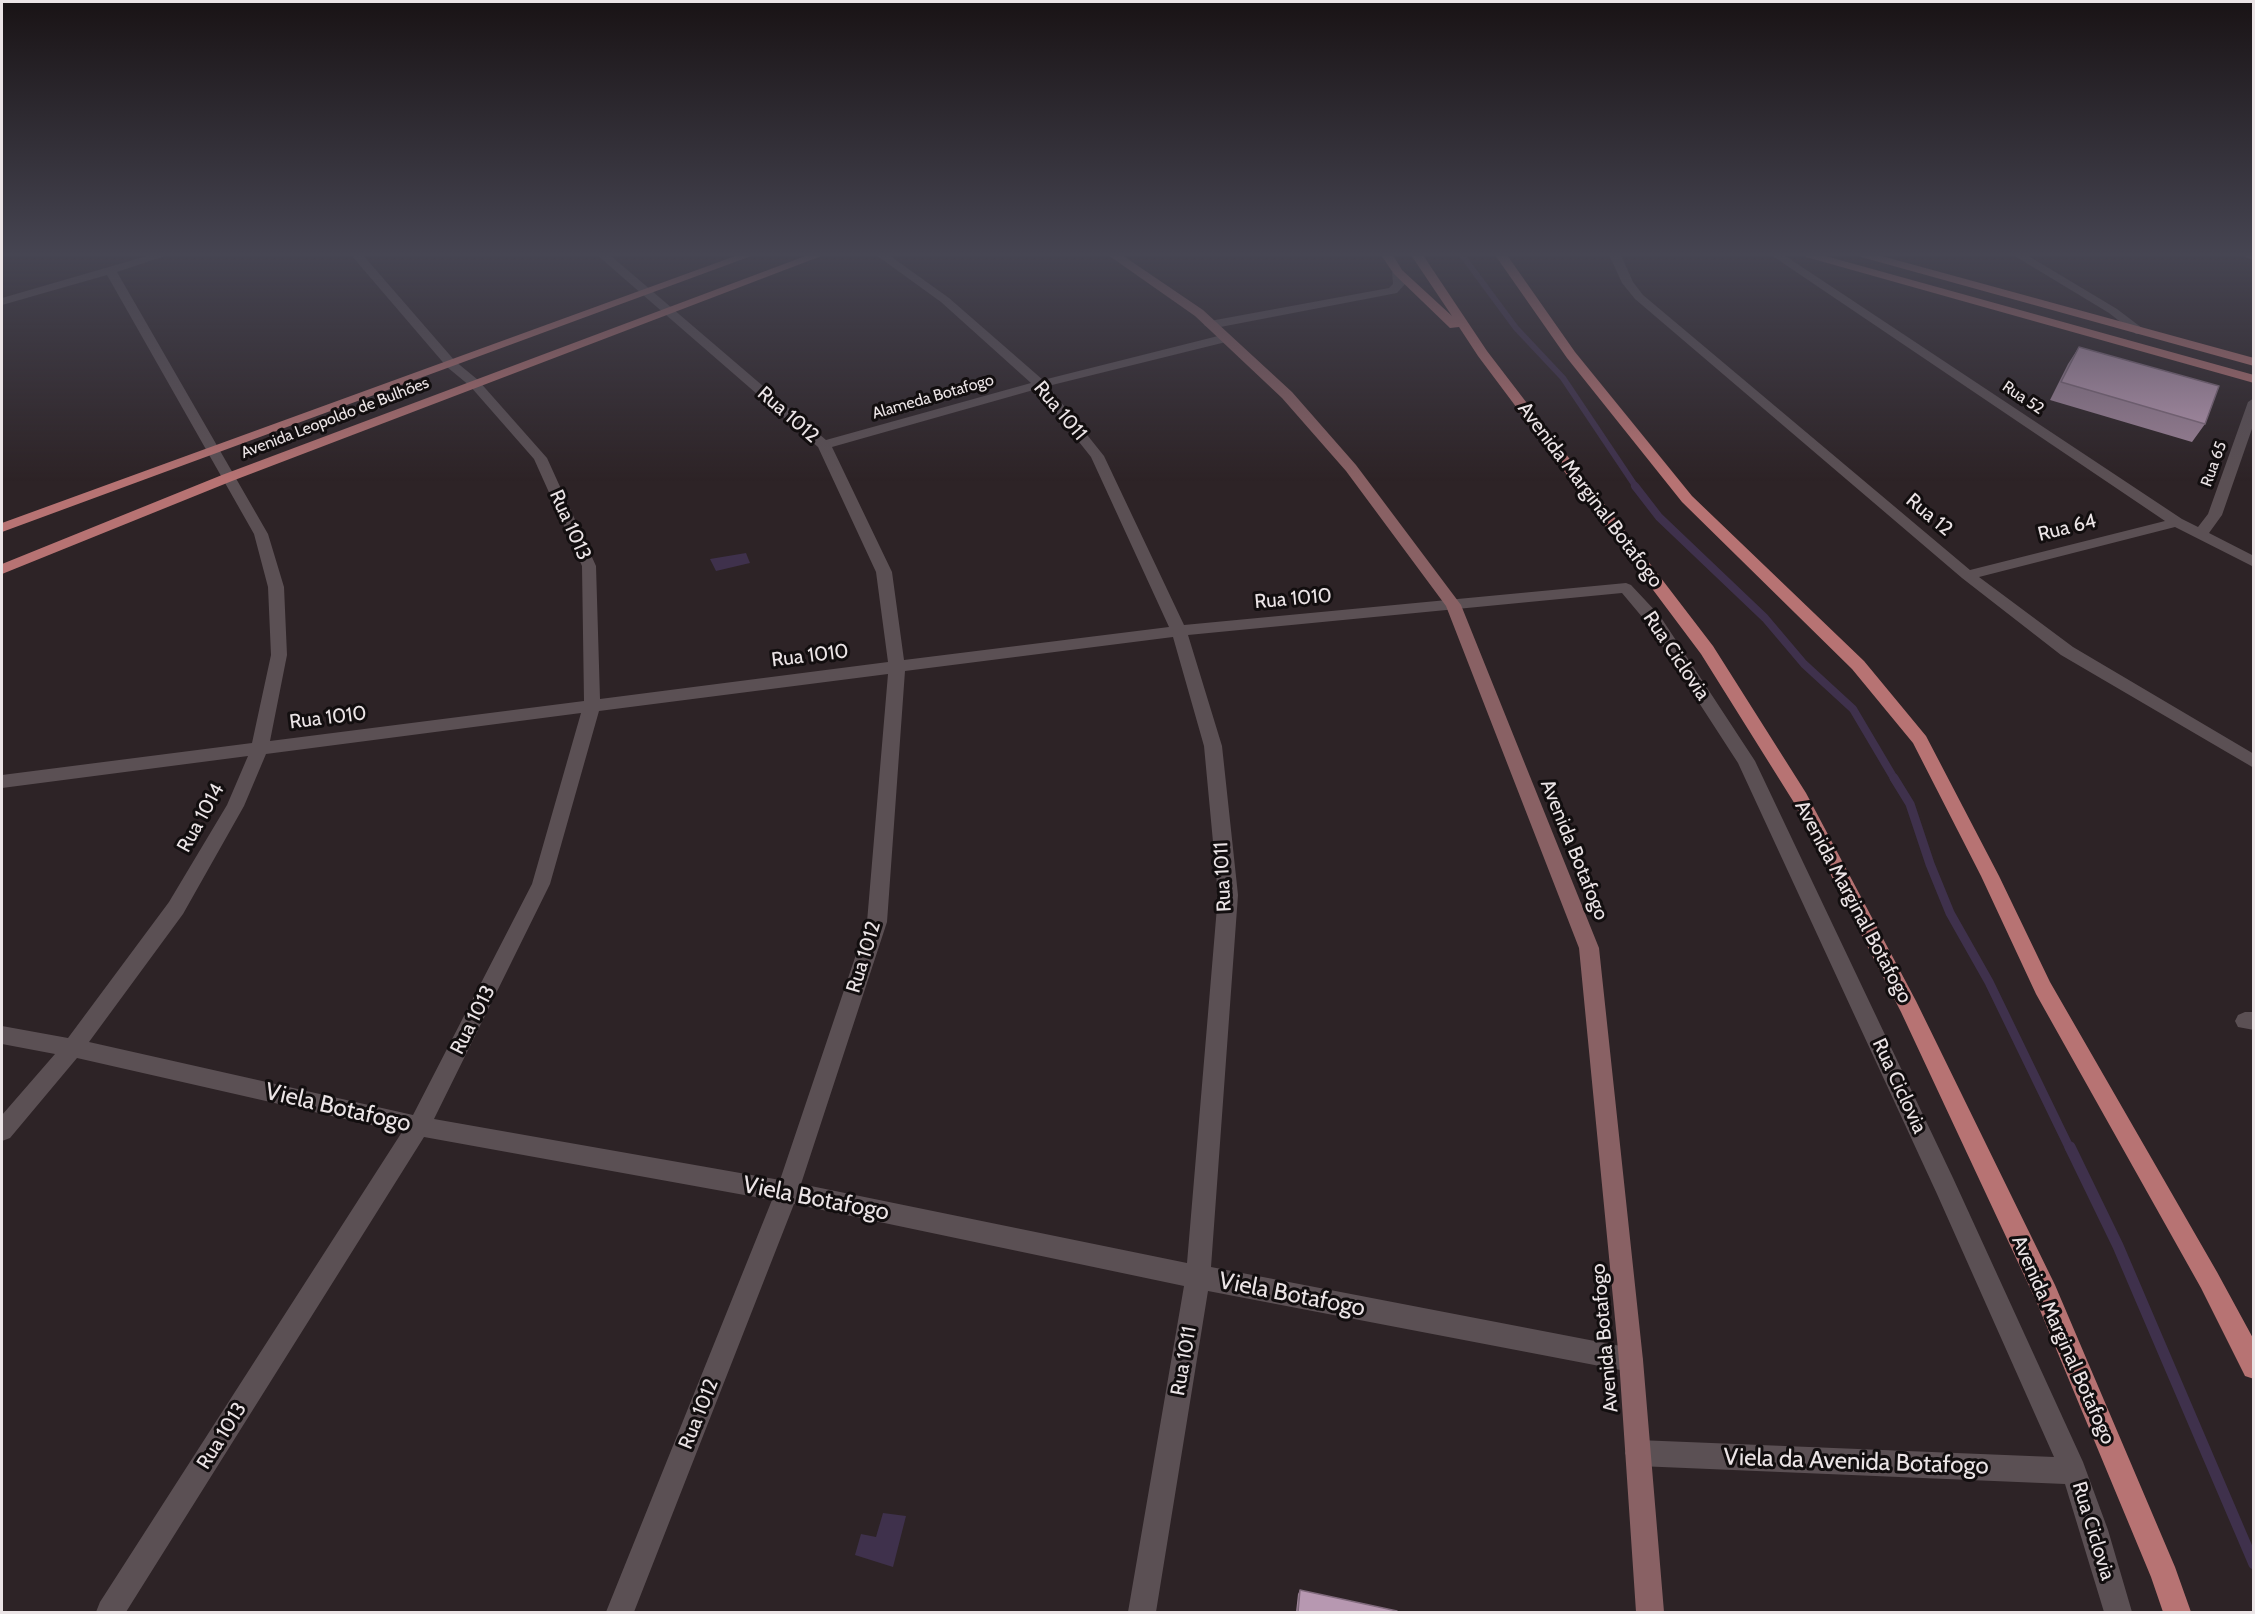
<!DOCTYPE html>
<html>
<head>
<meta charset="utf-8">
<style>
	body { margin:0 }
	#map { position:relative; width:2255px; height:1614px; overflow:hidden; background:#2d2326; font-family:Cabin,sans-serif }
	canvas { display:block }
	.frame { position:absolute; inset:0; border:3px solid #ebe4e6; pointer-events:none }
</style>
</head>
<body>
<div id="map">
<canvas width="2255" height="1614"></canvas>
<div class="frame"></div>
</div>
<script>
const ctx = document.querySelector('canvas').getContext('2d');
ctx.lineJoin = 'round';
function fillPath(path, color) { ctx.fillStyle = color; ctx.fill(path, 'evenodd'); }
const shape = rows => new Path2D(rows.map(r => 'M' + r).join(''));
function stroke(path, color, width, dash) { ctx.strokeStyle = color; ctx.lineWidth = width; ctx.lineCap = dash ? 'butt' : 'round'; ctx.setLineDash(dash || []); ctx.stroke(path); }
function write(font, color, halo, rows, align = 'center') {
  ctx.font = font + ' Cabin,sans-serif'; ctx.lineWidth = 6; ctx.setLineDash([]); ctx.textBaseline = 'middle'; ctx.strokeStyle = halo; ctx.fillStyle = color; for (const [text, x, y, turn = 0] of rows) {
    ctx.save(); ctx.translate(x, y); ctx.rotate((+turn || 0) * Math.PI / 180); ctx.textAlign = isNaN(turn) ? turn : align; if (halo) ctx.strokeText(text, 0, 0); ctx.fillText(text, 0, 0); ctx.restore();
  }
}
fillPath(shape([
	[746,553,750,563,716,571,710,559],
	[883,1513,906,1516,893,1567,855,1555,861,1534,876,1537]
]), '#3f314c');
stroke(shape([
	[1462,255,1516,328,1563,378,1636,487]
]), '#3f314c', 6);
stroke(shape([
	[1635,486,1659,517,1765,618,1804,664,1853,709,1895,780]
]), '#3f314c', 8);
stroke(shape([
	[1894,778,1910,804,1930,864,1950,913,1989,982,2070,1149]
]), '#3f314c', 9);
stroke(shape([
	[2070,1147,2118,1246,2254,1564]
]), '#3f314c', 11);
fillPath(shape([
	[150,255,168,255,117,272,268,534,284,587,287,655,270,741,584,701,582,566,534,459,470,386,447,367,351,255,363,255,455,361,478,380,547,458,596,566,600,699,888,662,876,572,818,447,597,255,610,255,826,440,1031,383,941,302,876,255,889,255,949,298,1043,380,1226,334,1230,335,1230,341,1048,386,1104,456,1184,625,1626,583,1631,585,1660,616,1755,761,1953,1178,2083,1462,2108,1530,2132,1612,2104,1612,2065,1484,1638,1466,1629,1462,1625,1453,1629,1444,1638,1440,2054,1457,1937,1194,1738,763,1648,624,1622,593,1188,635,1222,746,1238,895,1211,1267,1631,1348,1640,1351,1643,1360,1640,1369,1631,1372,1208,1291,1156,1612,1128,1612,1184,1286,794,1204,634,1612,606,1612,772,1200,424,1137,126,1612,96,1612,100,1602,402,1132,77,1058,10,1138,2,1141,2,1115,55,1054,2,1044,2,1026,68,1038,169,902,227,805,248,756,2,788,2,775,252,743,271,655,268,587,254,534,107,275,2,305,2,298,150,255],
	[1037,389,1091,457,1169,627,904,660,892,572,832,447,1037,389],
	[1173,637,1204,746,1218,895,1187,1263,801,1184,887,922,905,671,1173,637],
	[888,674,867,922,780,1180,434,1119,550,884,599,711,888,674],
	[581,713,532,884,413,1115,89,1042,183,914,244,806,266,754,581,713],
	[1609,255,1621,255,1633,282,1643,295,1970,570,2165,521,1771,255,1784,255,2182,519,2198,527,2208,514,2248,402,2254,398,2254,423,2222,515,2209,533,2254,556,2254,567,2175,527,1979,577,2073,647,2254,754,2254,768,2061,655,1962,578,1635,299,1622,283,1609,255],
	[2013,255,2027,255,2117,309,2146,331,2144,334,2136,334,2109,313,2013,255],
	[1398,269,1404,272,1405,284,1397,293,1210,329,1204,325,1210,321,1389,288,1393,284,1392,272,1398,269],
	[2245,1012,2254,1012,2254,1030,2238,1027,2235,1021,2238,1015,2245,1012]
]), '#5b5054');
fillPath(shape([
	[1108,255,1122,255,1203,310,1292,392,1356,465,1461,605,1599,948,1643,1360,1664,1612,1636,1612,1619,1360,1579,948,1446,606,1346,471,1282,398,1195,316,1108,255],
	[2243,255,2254,255,2254,260,2245,257,2243,255]
]), '#896164');
fillPath(shape([
	[738,255,754,255,2,532,2,523,738,255],
	[808,255,824,255,232,481,2,574,2,564,222,475,808,255],
	[1381,255,1393,255,1402,270,1452,316,1411,255,1423,255,1487,351,1713,646,1806,793,1916,1001,2055,1285,2175,1567,2191,1612,2163,1612,2151,1577,2037,1303,1901,1012,1793,801,1701,654,1478,356,1459,327,1450,328,1394,274,1381,255],
	[1495,255,1507,255,1575,352,1692,496,1864,661,1926,736,1999,876,2050,982,2217,1272,2254,1340,2254,1379,2245,1376,2201,1288,2036,994,1981,876,1913,743,1852,669,1682,502,1567,358,1495,255],
	[1804,255,1822,255,2254,375,2254,383,1806,257,1804,255],
	[1859,255,1878,255,2254,358,2254,366,1861,257,1859,255]
]), '#b77373');
fillPath(shape([
	[2079,347,2205,424,2192,442,2050,400,2068,364],
	[1300,1590,1397,1612,1296,1612,1298,1594]
]), '#9d8398');
const building = shape([
	[2079,347,2219,386,2205,424,2061,382,2079,347],
	[1300,1590,1397,1611,1397,1612,1298,1612,1300,1590]
]);
fillPath(building, '#b798b1');
stroke(building, '#806a7c', 1.5);
const sky = ctx.createLinearGradient(0, 0, 0, 481);
sky.addColorStop(0, '#191315');
sky.addColorStop(0.53, '#464552');
sky.addColorStop(1, '#46455200');
ctx.fillStyle = sky;
ctx.fillRect(0, 0, 2255, 481);
write('16px', '#ebe4e6', '#120e0f', [
	["Alameda Botafogo",933,397,-16],
	["Rua 52",2023,398,34],
	["Avenida Leopoldo de Bulhões",335,418,-21],
	["Rua 65",2214,464,-70]
]);
write('20px', '#ebe4e6', '#120e0f', [
	["Rua 1011",1060,411,50],
	["Rua 1012",788,415,41],
	["Avenida Marginal Botafogo",1590,495,53],
	["Rua 12",1929,515,40],
	["Rua 1013",570,525,66],
	["Rua 64",2067,528,-14],
	["Rua 1010",1293,599,-5],
	["Rua 1010",810,656,-7],
	["Rua Ciclovia",1676,656,56],
	["Rua 1010",328,718,-7],
	["Rua 1014",201,818,-61],
	["Avenida Botafogo",1574,850,68],
	["Rua 1011",1223,877,-93],
	["Avenida Marginal Botafogo",1853,902,62],
	["Rua 1012",864,957,-73],
	["Rua 1013",473,1020,-63],
	["Rua Ciclovia",1899,1086,65],
	["Avenida Botafogo",1605,1338,-95],
	["Avenida Marginal Botafogo",2063,1340,66],
	["Rua 1011",1184,1361,-80],
	["Rua 1012",699,1414,-68],
	["Rua 1013",222,1436,-58],
	["Rua Ciclovia",2093,1531,73]
]);
write('24px', '#ebe4e6', '#120e0f', [
	["Viela Botafogo",338,1108,13],
	["Viela Botafogo",816,1199,11],
	["Viela Botafogo",1292,1295,11],
	["Viela da Avenida Botafogo",1856,1462,2]
]);
</script>
</body>
</html>
